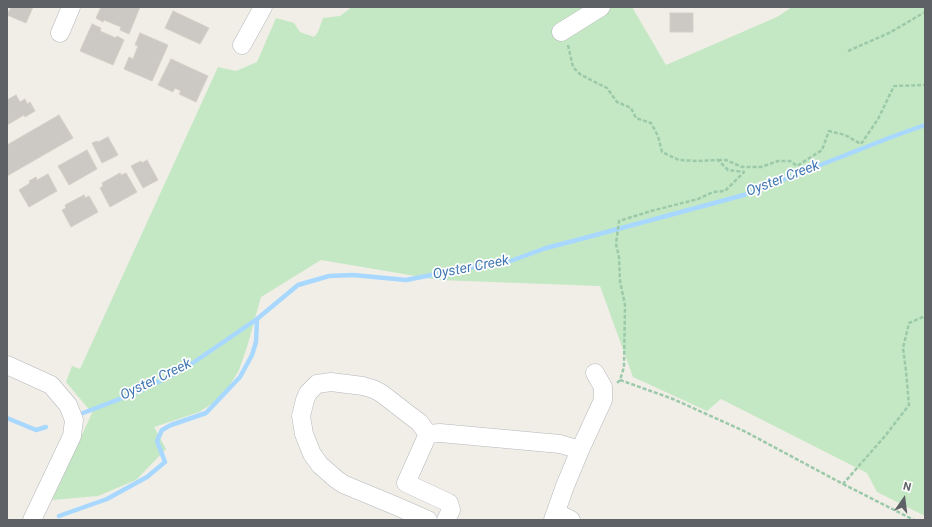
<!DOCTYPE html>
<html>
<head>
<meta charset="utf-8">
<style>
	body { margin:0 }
	#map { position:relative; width:932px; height:527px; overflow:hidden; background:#f0eee7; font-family:Roboto,sans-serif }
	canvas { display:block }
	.frame { position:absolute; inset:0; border:8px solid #5e6267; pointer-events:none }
	.north { position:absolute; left:884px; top:479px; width:40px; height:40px; -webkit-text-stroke:3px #fff; paint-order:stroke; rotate:14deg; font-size:11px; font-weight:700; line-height:16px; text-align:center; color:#5e6267 }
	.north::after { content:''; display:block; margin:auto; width:14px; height:18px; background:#5e6267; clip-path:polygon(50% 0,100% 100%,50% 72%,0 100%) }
</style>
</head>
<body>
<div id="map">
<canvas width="932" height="527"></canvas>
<div class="frame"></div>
<div class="north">N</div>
</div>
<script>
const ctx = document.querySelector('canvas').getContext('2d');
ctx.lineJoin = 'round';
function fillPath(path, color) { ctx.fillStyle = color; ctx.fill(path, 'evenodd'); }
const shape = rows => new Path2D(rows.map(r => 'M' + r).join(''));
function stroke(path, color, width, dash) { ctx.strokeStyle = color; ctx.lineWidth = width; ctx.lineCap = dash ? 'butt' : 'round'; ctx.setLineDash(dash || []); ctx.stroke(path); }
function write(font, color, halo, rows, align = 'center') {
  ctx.font = font + ' Roboto,sans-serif'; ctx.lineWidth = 3.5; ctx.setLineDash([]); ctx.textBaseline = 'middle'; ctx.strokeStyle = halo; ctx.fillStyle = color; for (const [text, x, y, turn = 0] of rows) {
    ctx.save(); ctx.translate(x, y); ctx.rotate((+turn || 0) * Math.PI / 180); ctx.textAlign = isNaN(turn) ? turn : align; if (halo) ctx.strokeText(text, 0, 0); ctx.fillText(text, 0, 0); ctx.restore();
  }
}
fillPath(shape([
	[352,7,632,7,666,65,777,17,792,7,925,7,925,516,877,492,867,473,721,399,707,411,633,377,600,286,439,280,321,260,261,297,247,347,239,370,223,397,199,412,154,427,166,449,136,480,98,496,52,500,92,413,66,382,72,366,80,369,218,67,236,71,257,62,276,18,294,23,300,32,314,37,318,32,323,18,340,16]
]), '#c4e8c4');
stroke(shape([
	[83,413,138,392,184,369,257,319,298,285,329,276,353,275,406,280,467,268,505,263,546,248,577,240,744,195,894,136,925,125],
	[7,418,36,430,46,427],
	[59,516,107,499,147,477,165,462,157,441,162,430,171,425,206,413,240,377,252,355,256,342,257,319]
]), '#a8d8ff', 4.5);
const building = shape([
	[11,7,33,7,26,23,7,15,11,7],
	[101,7,140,7,129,34,120,30,121,27,104,20,103,22,96,18,101,7],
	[173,11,209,28,200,44,165,28,173,11],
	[670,13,693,13,693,32,670,32,670,13],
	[92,24,101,28,100,31,116,38,117,36,124,40,113,65,80,51,92,24],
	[140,33,168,45,152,81,124,69,129,57,133,59,138,46,135,45,140,33],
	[171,59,208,76,196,102,179,94,181,91,175,88,173,92,158,85,171,59],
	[16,95,20,102,25,99,27,104,30,102,35,111,25,117,24,115,7,125,7,100,16,95],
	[59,115,73,138,7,176,7,145,59,115],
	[108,137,118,155,102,163,92,143,97,141,98,142,108,137],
	[87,150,97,169,69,185,58,166,87,150],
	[147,160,158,180,143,188,131,166,141,161,142,163,147,160],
	[120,173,121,175,126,173,137,192,110,207,100,188,103,186,102,183,120,173],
	[48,174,57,191,29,207,19,190,30,183,29,181,36,177,37,180,48,174],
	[84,195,85,198,89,196,98,212,71,227,62,210,66,208,65,205,84,195]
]);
fillPath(building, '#ccc9c4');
stroke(building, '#d5d0c5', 1);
const minor = shape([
	[561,32,601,7],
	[60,33,71,7],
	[242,45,263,7],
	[7,365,51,385,68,405,74,420,72,436,32,520],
	[428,434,419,422,412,417,381,393,373,389,363,386,331,382,317,384,308,393,305,400,301,416,304,434,312,454,320,465,336,479,343,484,396,506,428,520],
	[428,434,440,433,560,444,580,450],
	[428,434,406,483,449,503,451,510,446,520],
	[557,513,571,520],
	[553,520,565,486,580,450,603,400,603,387,595,373]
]);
stroke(minor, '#b4b7bb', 19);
stroke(shape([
	[568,45,573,67,581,75,607,88,617,102,631,108,636,118,651,123,658,136,662,152,679,160,698,161,718,160,728,170,744,172,725,191,713,192,698,199,651,211,619,221,616,244,619,257,620,281,625,305,624,367,620,380,617,383],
	[848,51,889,33,925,12],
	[718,160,726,160,742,167,761,167,778,161,790,161,797,166,822,150,829,131,845,135,861,144,878,119,894,86,925,85],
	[620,380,673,399,744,431,843,484,885,436,909,405,906,371,903,348,909,323,925,316],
	[843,484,914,520]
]), '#9cc9a9', 2.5, [4, 2]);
stroke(minor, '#fff', 18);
write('italic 14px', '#4278b4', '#fff', [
	["Oyster Creek",783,179,-21],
	["Oyster Creek",471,268,-11],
	["Oyster Creek",156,380,-26]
]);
</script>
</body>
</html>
